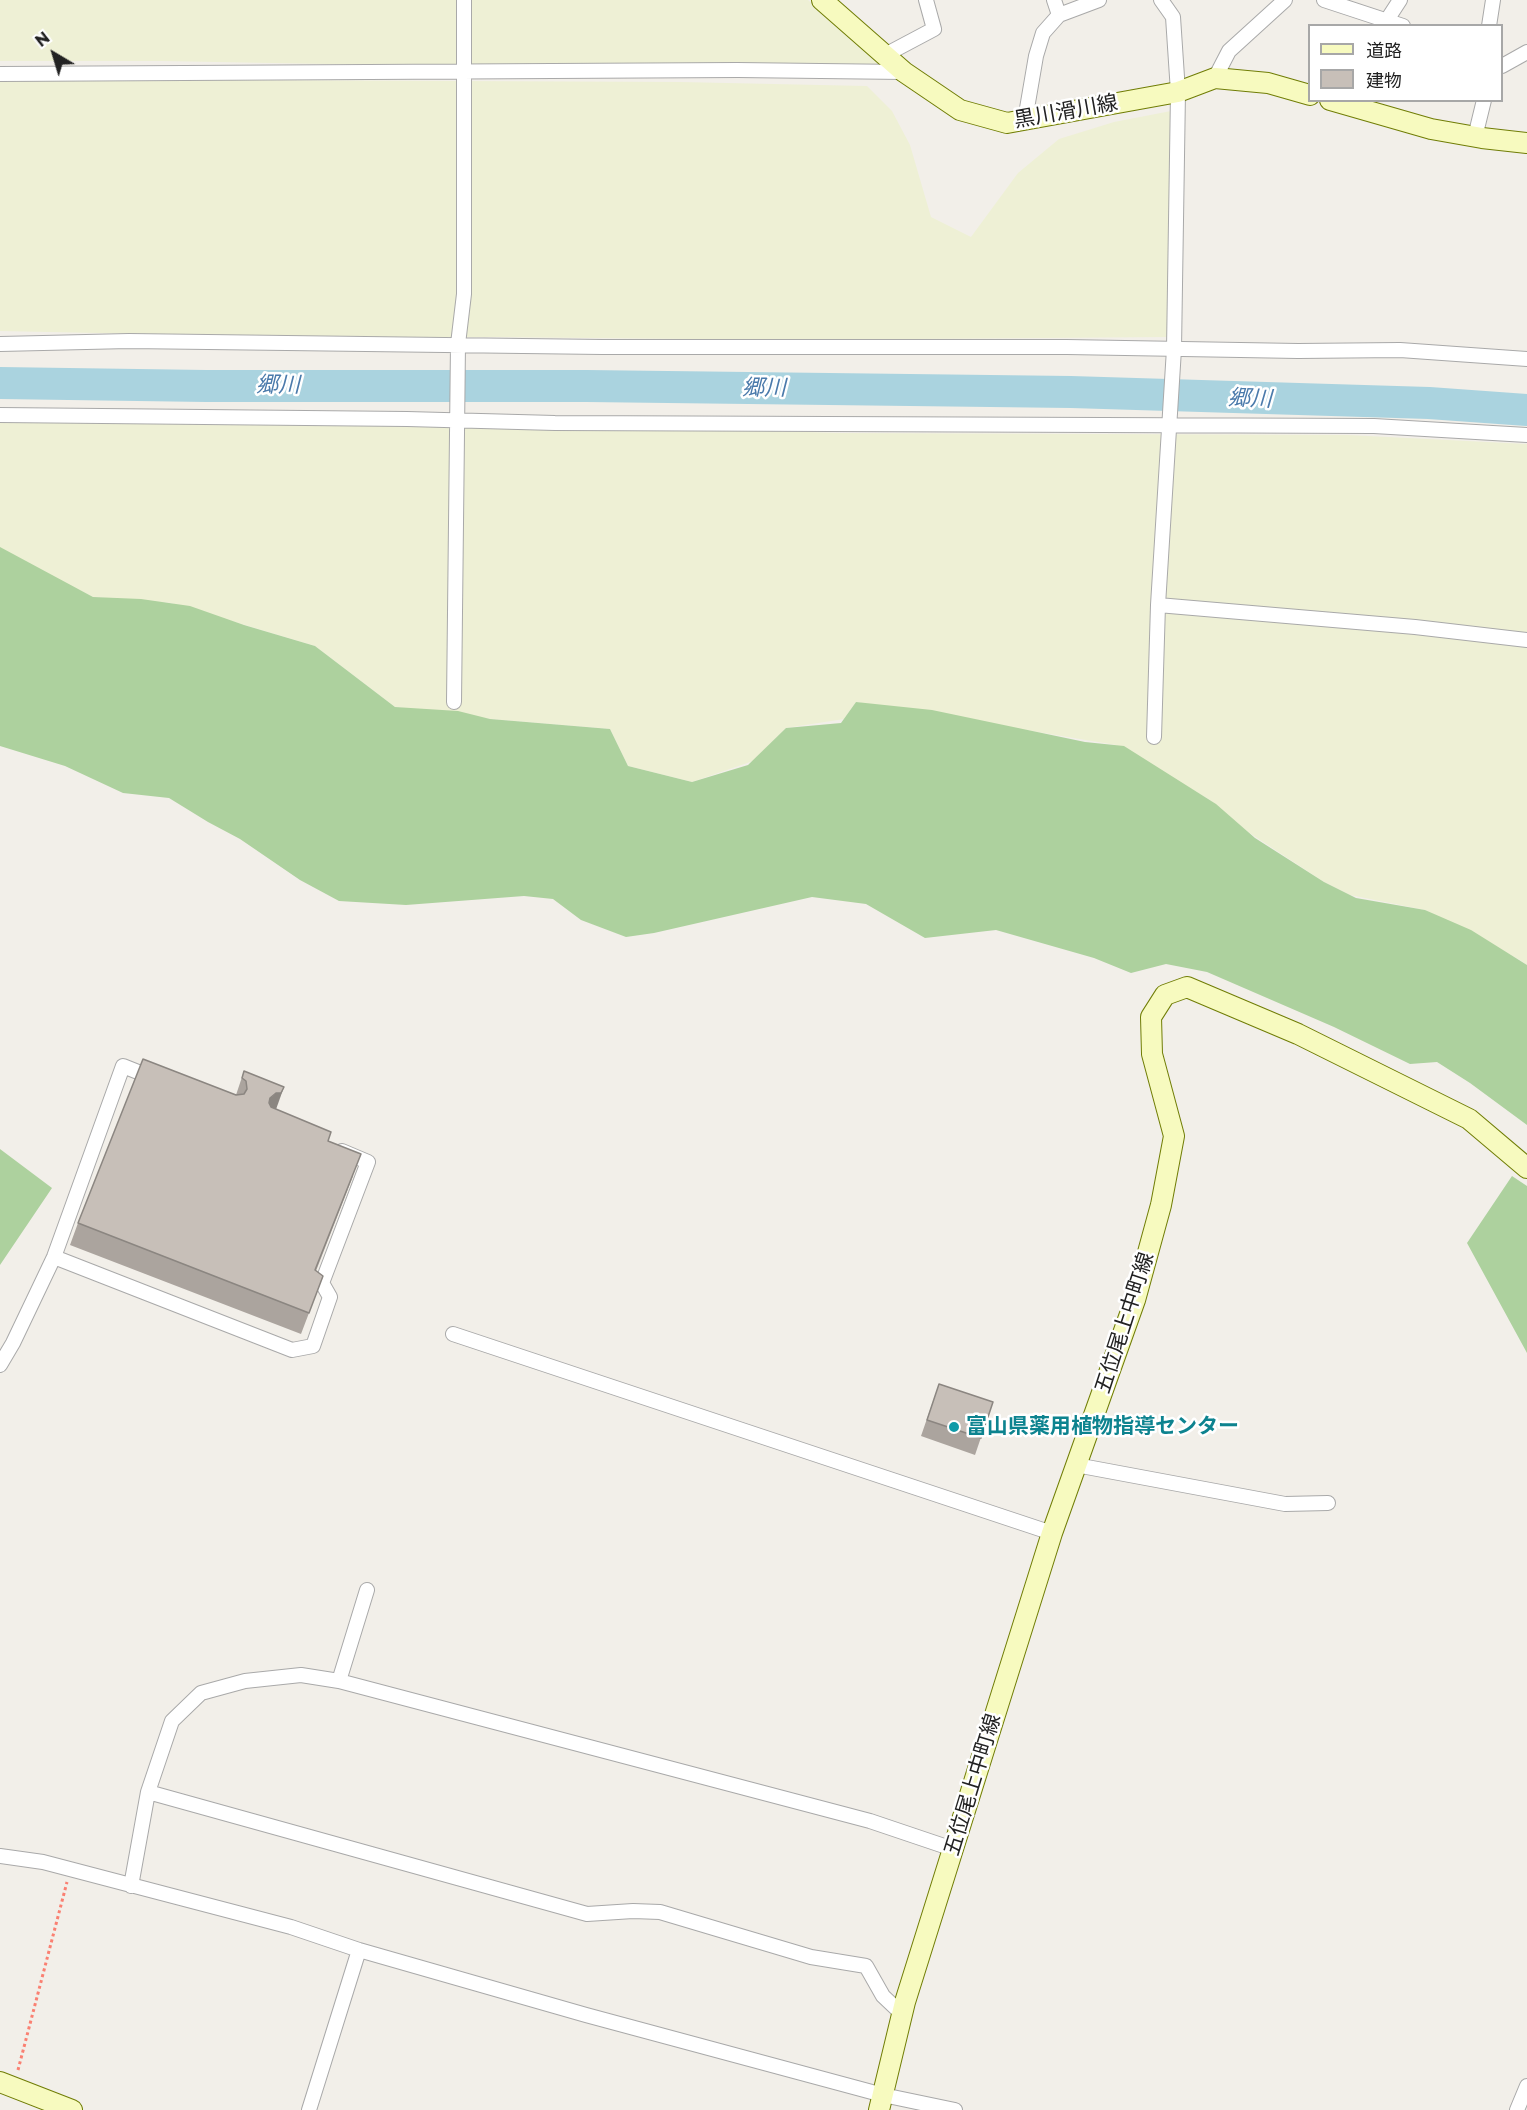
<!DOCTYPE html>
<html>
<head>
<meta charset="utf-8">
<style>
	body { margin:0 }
	#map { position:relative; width:1527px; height:2110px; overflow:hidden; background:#f2efe9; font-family:Montserrat,"Noto Sans JP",sans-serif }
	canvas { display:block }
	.legend { position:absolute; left:1308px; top:24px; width:195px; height:78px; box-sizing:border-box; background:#fff; border:2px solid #a7a7a7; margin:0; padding:8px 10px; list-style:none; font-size:18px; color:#222 }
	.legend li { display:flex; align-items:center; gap:12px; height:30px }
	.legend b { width:30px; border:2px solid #a7a7a7 }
	.north { position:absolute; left:24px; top:24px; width:60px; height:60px; -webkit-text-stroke:4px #fff; paint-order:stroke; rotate:322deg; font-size:16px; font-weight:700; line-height:24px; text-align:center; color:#222 }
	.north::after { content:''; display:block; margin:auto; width:21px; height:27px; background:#222; clip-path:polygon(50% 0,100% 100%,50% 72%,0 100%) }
</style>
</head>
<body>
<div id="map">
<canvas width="1527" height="2110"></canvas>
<ul class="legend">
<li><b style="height:8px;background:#f7fabf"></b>道路</li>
<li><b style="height:16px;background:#c7bfb8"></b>建物</li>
</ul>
<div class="north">N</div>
</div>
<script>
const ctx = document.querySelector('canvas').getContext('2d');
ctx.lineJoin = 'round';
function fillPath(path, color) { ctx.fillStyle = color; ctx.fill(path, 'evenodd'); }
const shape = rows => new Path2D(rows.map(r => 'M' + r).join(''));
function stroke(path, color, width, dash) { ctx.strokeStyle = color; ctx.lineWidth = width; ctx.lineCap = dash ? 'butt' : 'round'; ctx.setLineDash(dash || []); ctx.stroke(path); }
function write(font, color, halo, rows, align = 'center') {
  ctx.font = font + ' Montserrat,"Noto Sans JP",sans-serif'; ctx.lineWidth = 5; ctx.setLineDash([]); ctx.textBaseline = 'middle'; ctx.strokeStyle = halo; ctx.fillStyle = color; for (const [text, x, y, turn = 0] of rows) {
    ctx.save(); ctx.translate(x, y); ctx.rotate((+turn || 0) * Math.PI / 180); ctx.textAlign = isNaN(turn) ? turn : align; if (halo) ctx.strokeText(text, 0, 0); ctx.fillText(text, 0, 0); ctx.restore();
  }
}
fillPath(shape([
	[0,0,808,0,884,68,383,65,162,61,0,61],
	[0,79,680,82,867,86,892,111,910,145,931,217,971,237,1018,173,1059,139,1114,122,1171,111,1169,337,788,340,493,337,341,338,0,331],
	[0,409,841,433,1348,435,1527,444,1527,965,1520,960,1425,910,1350,895,1324,882,1248,832,1210,800,1116,745,856,702,844,719,786,728,753,761,692,782,628,766,610,729,490,719,395,707,315,646,171,603,93,597,0,550]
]), '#eef0d5');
fillPath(shape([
	[0,547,93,597,141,599,190,606,244,625,315,646,395,707,458,711,490,719,610,729,628,766,692,782,748,765,786,728,841,723,856,702,932,710,1085,742,1124,746,1216,804,1255,838,1324,882,1356,898,1425,910,1471,930,1527,965,1527,1125,1470,1083,1437,1062,1410,1064,1334,1027,1207,972,1166,964,1131,973,1094,958,996,930,925,938,866,904,812,897,654,933,626,937,581,920,553,899,524,896,406,905,339,901,300,880,240,839,208,822,169,798,123,793,65,766,0,746],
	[0,1149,52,1188,0,1265],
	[1512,1176,1527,1186,1527,1353,1467,1243]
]), '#add19e');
stroke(shape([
	[0,383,206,386,587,386,1071,392,1429,403,1527,410]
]), '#aad3df', 32);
const street = shape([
	[1324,0,1403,26],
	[1059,15,1099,0],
	[1387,20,1400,0],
	[1489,26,1493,0],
	[885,55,934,29,926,0],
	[1502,66,1527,52],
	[0,74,737,70,904,72],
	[1215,78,1229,51,1285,0],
	[1025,120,1036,56,1043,33,1059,15,1054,0],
	[1475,137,1484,100],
	[0,344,129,341,602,347,1067,347,1298,351,1400,350,1527,359],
	[0,415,407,419,555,423,1374,426,1527,435],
	[1158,605,1415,627,1527,640],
	[454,702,458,344,464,294,464,0],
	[1154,737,1158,605,1174,349,1178,92,1173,17,1161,0],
	[54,1257,292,1350,313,1346,330,1297,322,1283,368,1162,342,1151],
	[453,1334,1052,1533],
	[0,1365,13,1343,54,1257,123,1066,153,1078],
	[1076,1465,1285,1504,1328,1503],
	[339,1681,870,1821,953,1849],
	[148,1792,172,1721,201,1693,245,1681,301,1675,339,1681,367,1590],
	[0,1856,43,1862,291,1927,359,1950,586,2015,883,2095,955,2110],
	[131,1886,148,1792,587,1914,633,1911,660,1912,811,1957,866,1966,883,1996,902,2014],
	[309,2110,359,1950],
	[1517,2110,1527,2086]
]);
const secondary = shape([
	[822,0,904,72,960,110,1007,123,1178,92,1215,78,1268,83,1310,95],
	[1330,100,1431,129,1482,138,1527,143],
	[0,2082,72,2110],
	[879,2110,905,2002,1052,1533,1135,1300,1161,1205,1174,1136,1152,1054,1151,1017,1165,995,1187,987,1298,1034,1469,1119,1527,1168]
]);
stroke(street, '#a9a9a9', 16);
stroke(secondary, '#707d05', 22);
stroke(shape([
	[18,2070,67,1882]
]), '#fa8072', 3, [3, 3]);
stroke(street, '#fff', 14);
stroke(secondary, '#f7fabf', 20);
fillPath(shape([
	[244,1071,276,1109,328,1142,353,1176,316,1271,323,1276,301,1334,70,1245,78,1223,236,1095],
	[939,1384,993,1402,975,1455,921,1436]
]), '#aba49e');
fillPath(shape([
	[284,1087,274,1115,268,1114,270,1098]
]), '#8b8681');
const building = shape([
	[143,1059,236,1095,244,1094,247,1089,246,1081,242,1078,244,1071,284,1087,281,1093,276,1093,270,1098,269,1103,271,1107,331,1132,328,1141,361,1154,315,1270,323,1276,309,1313,78,1223,143,1059],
	[939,1384,993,1402,981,1438,927,1420,939,1384]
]);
fillPath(building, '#c7bfb8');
stroke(building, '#8b8681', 1.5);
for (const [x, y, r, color] of [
	[954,1427,6,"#0f9aa8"]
]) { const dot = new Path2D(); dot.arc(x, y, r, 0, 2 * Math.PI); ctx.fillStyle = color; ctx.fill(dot); stroke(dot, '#fff', 2); }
write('21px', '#222', '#fff', [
	["黒川滑川線",1066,112,-10],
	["五位尾上中町線",1125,1323,-72],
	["五位尾上中町線",973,1785,-73]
]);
write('bold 21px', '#0d838f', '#fff', [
	["富山県薬用植物指導センター",966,1427]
], 'left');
write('italic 22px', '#4a7aab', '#fff', [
	["郷川",278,386],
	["郷川",764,389],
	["郷川",1250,399,2]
]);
</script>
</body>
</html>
